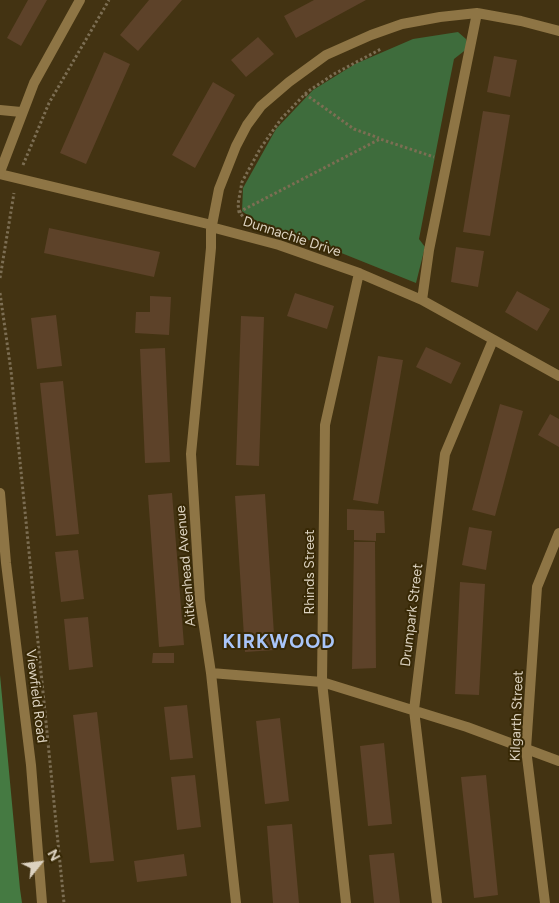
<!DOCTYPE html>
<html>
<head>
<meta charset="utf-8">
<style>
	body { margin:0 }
	#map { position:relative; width:559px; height:903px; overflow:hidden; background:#433312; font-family:Figtree,sans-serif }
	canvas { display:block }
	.north { position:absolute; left:15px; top:838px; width:50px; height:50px; -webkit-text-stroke:4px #382906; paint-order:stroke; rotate:61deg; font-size:14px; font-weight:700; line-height:20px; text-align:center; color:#dcd2c0 }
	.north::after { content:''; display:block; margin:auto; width:18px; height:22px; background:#dcd2c0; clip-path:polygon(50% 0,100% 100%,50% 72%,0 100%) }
</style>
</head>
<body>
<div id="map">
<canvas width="559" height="903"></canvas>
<div class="north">N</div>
</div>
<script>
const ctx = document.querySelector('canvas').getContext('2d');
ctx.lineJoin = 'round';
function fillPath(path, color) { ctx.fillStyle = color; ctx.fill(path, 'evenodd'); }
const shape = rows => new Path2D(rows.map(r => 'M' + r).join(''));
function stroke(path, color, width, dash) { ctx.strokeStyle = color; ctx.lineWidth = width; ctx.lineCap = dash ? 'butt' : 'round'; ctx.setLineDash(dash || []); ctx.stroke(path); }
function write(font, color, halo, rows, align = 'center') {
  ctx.font = font + ' Figtree,sans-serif'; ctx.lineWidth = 4; ctx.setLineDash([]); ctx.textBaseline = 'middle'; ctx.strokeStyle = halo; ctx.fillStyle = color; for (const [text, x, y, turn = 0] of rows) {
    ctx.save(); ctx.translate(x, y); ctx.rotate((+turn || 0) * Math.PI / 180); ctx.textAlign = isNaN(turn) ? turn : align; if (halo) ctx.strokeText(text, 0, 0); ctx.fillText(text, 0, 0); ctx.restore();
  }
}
fillPath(shape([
	[458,32,466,39,468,48,454,59,448,89,419,239,425,247,416,283,309,240,274,229,257,222,242,211,243,188,276,129,313,90,355,64,413,39]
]), '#3e6c3c');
fillPath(shape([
	[0,675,20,889,22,903,0,903]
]), '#457a42');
fillPath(shape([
	[28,0,47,0,21,46,7,38],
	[149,0,182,0,138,51,120,35],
	[314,0,366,0,296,38,284,16],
	[258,37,274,54,246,77,231,60],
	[104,52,130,64,86,164,60,153],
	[494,56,517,60,510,97,487,92],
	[213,82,235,95,195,168,172,155],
	[483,111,510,115,490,236,463,232],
	[49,228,160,252,154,277,44,253],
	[456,247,484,251,478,287,451,282],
	[517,291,550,309,537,331,505,312],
	[295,293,334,306,327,329,287,316],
	[150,296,171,297,169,335,135,333,136,312,150,312],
	[56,315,62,366,37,369,31,318],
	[241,316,264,317,259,466,236,465],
	[426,347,461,363,451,384,416,367],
	[165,348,170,462,145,463,140,349],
	[378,356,403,360,378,504,353,500],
	[63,381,79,534,56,536,40,383],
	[500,404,523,411,495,516,472,510],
	[550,414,559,419,559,447,538,435],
	[172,493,184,645,159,647,148,495],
	[265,494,275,650,245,652,235,496],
	[347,509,384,511,385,533,376,533,376,541,354,540,354,530,347,530],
	[469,527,492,531,486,570,462,565],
	[354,542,375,542,376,668,352,669],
	[78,550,84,599,61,602,55,552],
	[460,582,485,584,479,695,455,694],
	[88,617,93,667,69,670,64,619],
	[153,653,174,653,174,663,152,663],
	[187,705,193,758,170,760,164,707],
	[97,712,114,861,90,863,73,715],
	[280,718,289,801,265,804,256,721],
	[384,743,392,824,368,826,360,746],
	[195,775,201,827,177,830,171,777],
	[486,775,498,895,474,898,461,777],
	[292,824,299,903,273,903,267,826],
	[394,853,400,903,374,903,369,855],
	[184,854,187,876,137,882,134,861]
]), '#5d4229');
stroke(shape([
	[305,94,354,129,379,138],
	[23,165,49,103,109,0],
	[239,212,380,139,434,157],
	[246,220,239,212,238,204,242,182,260,149,281,119,307,92,334,74,381,49],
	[0,278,14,193],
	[0,293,11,371,64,903]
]), '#7c6e53', 3, [2.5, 2.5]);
stroke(shape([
	[0,110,21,112]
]), '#8e7545', 10);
stroke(shape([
	[0,174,212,225,211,227,279,245,359,273,422,300,559,376],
	[212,225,219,189,236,146,247,125,261,106,289,82,326,55,371,35,402,24,440,17,477,13,521,21,559,31],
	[211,227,211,248,191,454,200,600,211,673,236,903],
	[422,300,429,250,477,13],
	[211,673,322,682,467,727,559,761],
	[346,903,322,682,325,425,359,273],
	[437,903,414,710,445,454,493,340],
	[545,903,526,749,537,587,559,533]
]), '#8e7545', 10);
stroke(shape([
	[0,172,34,83,80,0],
	[0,493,6,563,31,765,42,903]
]), '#8e7545', 10);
write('14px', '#dcd2c0', '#382906', [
	["Dunnachie Drive",292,237,18],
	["Aitkenhead Avenue",186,566,-95],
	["Rhinds Street",310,572,-90],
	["Drumpark Street",412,615,-83],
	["Viewfield Road",36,696,83],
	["Kilgarth Street",517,716,-88]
]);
ctx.letterSpacing = '1px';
write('bold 19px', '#a9c5f9', '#382906', [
	["KIRKWOOD",279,642]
]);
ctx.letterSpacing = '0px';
</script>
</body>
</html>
